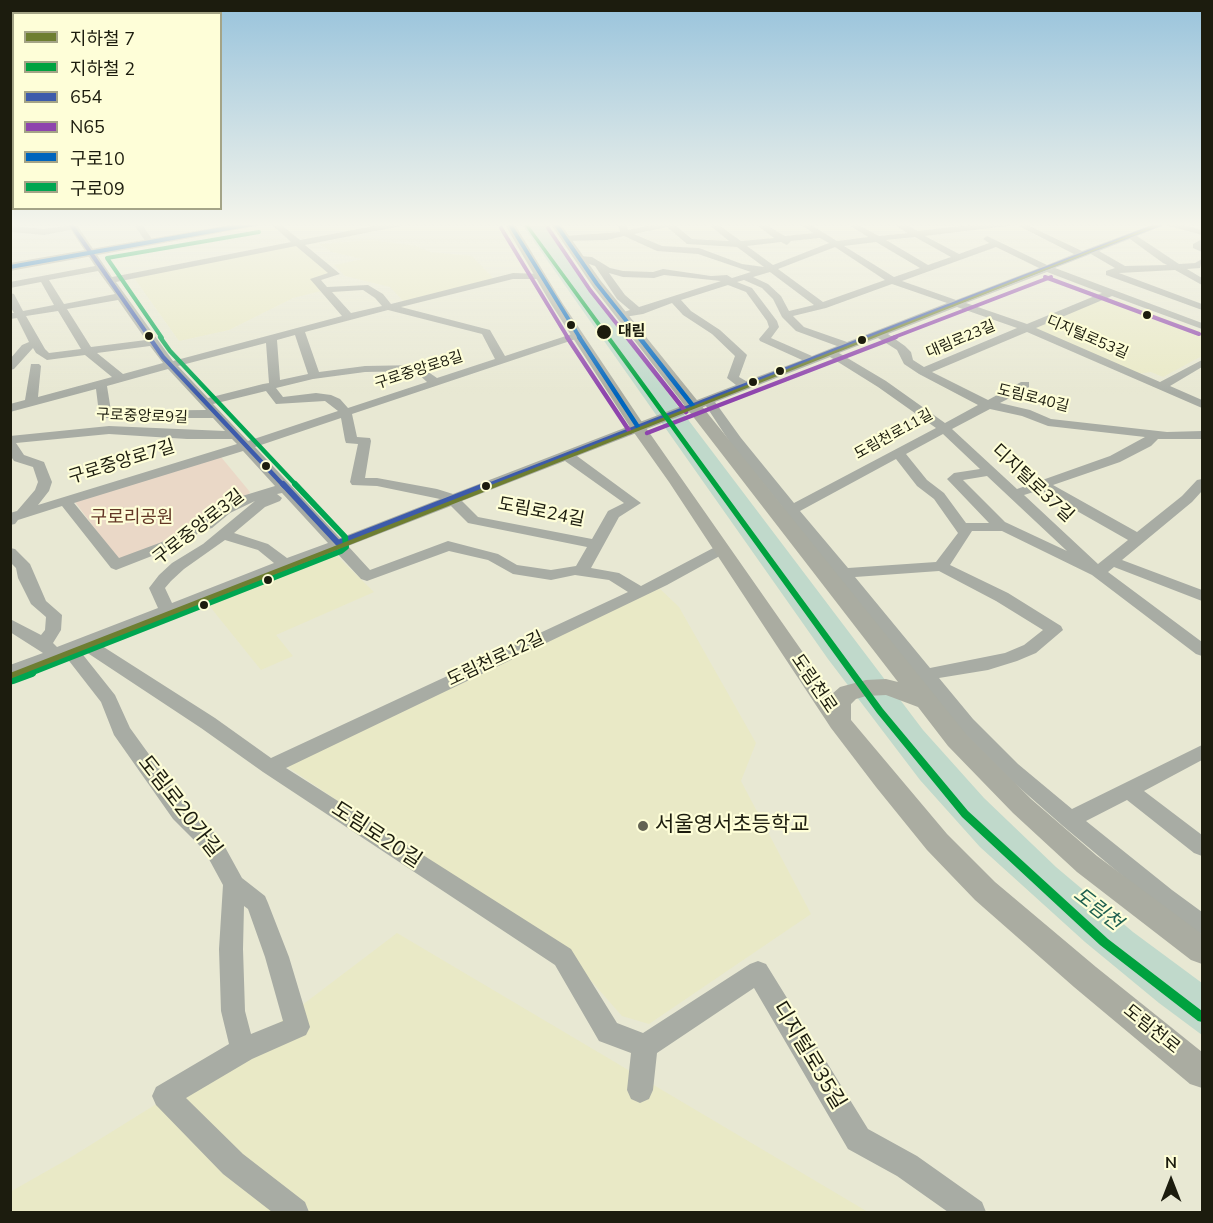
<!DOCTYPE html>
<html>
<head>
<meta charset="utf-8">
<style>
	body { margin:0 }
	#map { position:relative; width:1213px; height:1223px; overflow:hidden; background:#e8e8d3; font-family:"Nunito Sans","Noto Sans KR",sans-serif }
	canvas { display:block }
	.frame { position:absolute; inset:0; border:12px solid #1c1c0e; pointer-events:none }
	.legend { position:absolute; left:12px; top:12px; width:210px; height:198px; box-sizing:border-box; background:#fefed8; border:2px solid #a4a487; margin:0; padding:8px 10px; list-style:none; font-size:18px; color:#1c1c0e }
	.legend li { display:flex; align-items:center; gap:12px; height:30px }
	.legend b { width:30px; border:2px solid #a4a487 }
	.north { position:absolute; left:1141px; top:1151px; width:60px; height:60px; -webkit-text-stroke:4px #fefed8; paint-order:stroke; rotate:0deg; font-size:16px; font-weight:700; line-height:24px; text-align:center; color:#1c1c0e }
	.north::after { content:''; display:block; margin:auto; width:21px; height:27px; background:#1c1c0e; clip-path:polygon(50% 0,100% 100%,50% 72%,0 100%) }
</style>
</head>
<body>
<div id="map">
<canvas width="1213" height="1223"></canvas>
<div class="frame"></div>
<ul class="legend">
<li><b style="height:8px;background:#6e7e31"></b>지하철 7</li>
<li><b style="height:8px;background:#00a23f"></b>지하철 2</li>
<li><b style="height:8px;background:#3d5bab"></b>654</li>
<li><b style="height:8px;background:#8e44ad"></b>N65</li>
<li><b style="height:8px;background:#0065bd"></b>구로10</li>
<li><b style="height:8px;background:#00a651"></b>구로09</li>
</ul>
<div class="north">N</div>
</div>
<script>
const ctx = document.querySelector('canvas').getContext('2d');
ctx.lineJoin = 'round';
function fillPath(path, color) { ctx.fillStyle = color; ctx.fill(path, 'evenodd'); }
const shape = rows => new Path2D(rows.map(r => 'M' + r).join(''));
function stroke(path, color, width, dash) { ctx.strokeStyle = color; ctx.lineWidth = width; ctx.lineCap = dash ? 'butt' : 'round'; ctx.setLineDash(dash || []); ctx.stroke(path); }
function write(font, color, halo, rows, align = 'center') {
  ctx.font = font + ' "Nunito Sans","Noto Sans KR",sans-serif'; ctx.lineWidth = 4.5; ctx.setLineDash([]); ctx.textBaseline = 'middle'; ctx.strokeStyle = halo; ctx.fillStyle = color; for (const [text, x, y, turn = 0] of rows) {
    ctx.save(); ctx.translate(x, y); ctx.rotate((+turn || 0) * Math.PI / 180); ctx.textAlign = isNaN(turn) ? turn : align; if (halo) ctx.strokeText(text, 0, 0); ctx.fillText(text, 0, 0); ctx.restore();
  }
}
fillPath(shape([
	[371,240,417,246,430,252,472,256,495,280,405,303,390,287,345,276,334,265,363,259,332,252,318,244],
	[299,243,335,274,315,279,325,290,293,298,229,330,179,341,132,275],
	[1100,298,1114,299,1202,332,1202,356,1163,377,1151,372,1137,374,1030,328],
	[329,548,374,592,276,635,293,656,261,670,203,598],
	[658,587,679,607,756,743,741,781,811,914,649,1024,622,1016,570,957,286,766],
	[397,933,868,1212,11,1212,10,1192,68,1159,243,1050]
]), '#e9e9c6');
fillPath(shape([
	[221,457,250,492,248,495,182,536,125,558,117,558,75,502]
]), '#ead8c7');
fillPath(shape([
	[521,223,544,223,596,298,923,730,984,798,1056,867,1133,932,1202,983,1202,1035,1159,1003,1085,942,980,847,920,780,828,659]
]), '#c0d9cb');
fillPath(shape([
	[66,223,74,223,77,225,112,277,291,242,270,223,279,223,300,240,390,223,405,223,401,226,305,245,340,274,321,280,327,287,368,285,383,294,391,304,513,273,543,274,543,278,540,279,513,279,401,307,490,330,505,356,578,332,583,335,582,337,352,414,357,437,370,438,371,441,365,478,377,478,437,489,453,494,736,385,727,378,735,356,712,334,683,315,672,303,643,314,618,318,618,314,630,310,617,299,595,266,575,259,580,256,592,257,610,268,623,271,653,272,663,269,711,276,727,275,732,278,751,272,698,254,657,251,624,236,607,240,566,241,563,240,563,236,620,232,618,223,626,223,628,230,663,223,678,223,675,225,692,239,729,241,707,223,716,223,741,241,774,238,754,223,763,223,785,236,813,233,799,223,808,223,837,241,868,237,846,223,855,223,879,236,907,233,892,223,902,223,918,231,989,223,1011,223,1007,226,925,236,959,254,989,243,983,239,987,236,1047,265,1074,254,1013,223,1023,223,1082,251,1156,223,1175,223,1202,230,1202,235,1165,225,1137,236,1179,264,1195,263,1202,259,1200,268,1187,269,1202,278,1202,285,1175,270,1119,273,1202,304,1202,310,1106,275,1106,271,1115,268,1091,254,1055,268,1202,323,1202,329,1112,296,1036,328,1160,382,1202,360,1202,367,1170,386,1202,400,1202,408,1027,332,932,372,988,400,1021,382,1029,382,1029,388,1000,403,1030,410,1051,419,1167,432,1202,431,1202,439,1158,439,1151,446,1120,462,1053,485,1137,532,1182,496,1197,480,1202,479,1202,491,1192,502,1122,560,1202,590,1202,601,1114,567,1108,572,1202,642,1202,656,1196,654,1092,575,1002,531,972,531,950,565,1008,593,1061,626,1063,630,1036,653,1017,661,988,670,939,678,973,719,1018,764,1072,809,1202,745,1202,760,1144,791,1202,835,1202,856,1194,853,1127,800,1086,821,1172,890,1202,912,1202,934,1194,931,1156,904,1063,826,1004,774,959,729,922,681,912,680,909,676,913,671,789,516,778,517,776,514,783,508,731,444,706,406,577,456,641,503,619,517,591,568,619,573,641,586,717,546,727,546,730,549,727,552,667,585,286,768,571,949,617,1023,643,1033,750,964,758,961,766,964,868,1129,917,1156,982,1202,986,1212,948,1212,897,1176,848,1149,754,988,657,1053,653,1090,649,1099,640,1103,631,1099,627,1090,631,1053,599,1041,555,965,263,772,201,728,83,650,80,651,115,695,130,728,187,807,220,838,242,878,265,896,268,903,289,957,310,1027,306,1035,252,1059,186,1098,243,1154,305,1202,309,1212,272,1212,223,1174,156,1105,152,1096,156,1087,229,1044,221,1011,219,949,223,885,204,850,173,819,114,735,101,702,66,657,10,678,10,665,43,653,10,632,10,619,41,635,45,630,46,617,31,604,18,578,16,568,10,562,10,548,15,549,30,564,46,601,62,615,61,630,53,643,57,647,158,608,149,588,159,575,172,563,203,544,255,501,230,513,212,528,202,531,180,545,116,570,111,568,62,506,18,520,15,524,10,525,10,513,17,511,35,490,38,482,33,467,14,461,10,455,10,436,109,426,225,431,213,418,106,418,99,413,96,389,10,412,10,404,25,400,31,364,39,364,41,366,38,397,112,377,85,355,47,360,36,353,33,348,14,369,10,370,10,359,22,345,29,342,17,318,10,319,10,313,14,313,10,306,10,293,14,294,23,311,54,305,41,282,10,288,10,282,95,266,71,230,44,235,10,232,10,226,44,229,67,226,66,223],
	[667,227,687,244,737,247,764,267,742,264,699,248,662,246,634,234,667,227],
	[915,237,951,257,928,265,886,240,915,237],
	[820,238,829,243,773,265,747,246,781,242,787,245,791,241,820,238],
	[1130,239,1163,263,1167,265,1125,266,1099,251,1130,239],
	[876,242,920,268,894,277,844,246,876,242],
	[296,246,328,273,310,279,342,316,173,361,116,282,296,246],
	[835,247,885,280,823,302,778,269,835,247],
	[996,247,1039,268,956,300,902,281,996,247],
	[98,271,115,294,64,304,49,280,98,271],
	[770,272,814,305,789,311,781,296,768,284,753,277,770,272],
	[1047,272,1102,293,1027,324,966,303,1047,272],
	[609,273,623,277,654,278,664,275,721,281,639,307,625,295,609,273],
	[744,280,762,288,773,299,782,317,796,331,837,346,812,356,771,338,779,327,777,321,752,288,737,282,744,280],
	[892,284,947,303,847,342,804,327,793,316,826,308,892,284],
	[728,285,746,292,767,321,769,327,759,339,760,341,802,360,746,381,739,377,747,355,745,353,720,330,691,311,681,300,728,285],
	[363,290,375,298,382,306,351,313,332,292,363,290],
	[118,300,146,340,91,347,67,309,118,300],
	[957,307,1017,328,924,367,913,360,911,352,905,346,888,334,957,307],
	[388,310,482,334,495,359,437,378,418,365,365,366,319,372,305,332,388,310],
	[58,311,81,349,49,353,45,349,26,316,58,311],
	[295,335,308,374,280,380,277,340,295,335],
	[878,338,897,350,904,364,919,374,978,405,945,423,886,381,839,353,878,338],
	[266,343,269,383,263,384,208,398,178,366,266,343],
	[150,346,163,363,123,374,97,353,150,346],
	[830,357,878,387,936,428,794,503,741,438,715,402,830,357],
	[168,369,206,410,111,411,107,386,168,369],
	[415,371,427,382,348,408,340,399,331,395,316,393,283,397,276,388,313,379,365,372,415,371],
	[266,391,276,404,325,401,338,411,248,441,213,404,266,391],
	[990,409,1022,416,1048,426,1145,437,1110,456,1017,489,952,429,990,409],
	[341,418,345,440,346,443,358,444,350,482,352,485,377,486,440,499,340,538,255,447,341,418],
	[109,434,187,439,232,439,237,444,38,505,49,491,52,482,44,462,24,455,16,443,109,434],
	[943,434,980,469,954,473,947,479,989,523,966,523,944,493,927,480,906,454,943,434],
	[243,451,275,486,239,497,220,507,202,522,192,525,170,539,119,558,74,503,243,451],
	[896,459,917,486,934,499,958,533,936,562,848,568,800,511,896,459],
	[565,461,624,503,608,511,592,539,478,517,462,501,565,461],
	[987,476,1067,551,1005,522,963,480,987,476],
	[1040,490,1128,540,1098,564,1024,495,1040,490],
	[282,493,328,543,287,558,268,544,234,533,265,507,280,501,282,498,277,494,282,493],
	[451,506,468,523,587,547,576,566,551,570,517,565,498,554,448,541,370,570,348,546,451,506],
	[225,540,258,550,274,563,172,603,165,588,171,581,184,569,225,540],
	[335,551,361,579,367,581,449,551,488,560,513,574,551,580,575,575,609,580,628,592,271,758,215,718,99,644,335,551],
	[939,571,996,601,1043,630,1024,645,1005,653,930,668,855,577,939,571],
	[244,906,248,909,265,957,283,1021,251,1034,245,1011,243,949,244,906],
	[133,223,141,223,154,242,153,244,147,244,133,223],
	[1202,239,1202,252,1193,248,1193,244,1202,239]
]), '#a8aca4');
fillPath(shape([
	[241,223,262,223,257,226,10,271,10,263,241,223],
	[504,223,514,223,563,304,644,425,832,694,840,687,866,680,886,679,898,682,593,287,550,223,560,223,601,281,966,734,1031,799,1097,856,1202,934,1202,964,1191,960,1077,872,1013,813,948,746,918,707,886,695,866,696,856,699,851,704,851,720,947,834,995,882,1096,967,1202,1052,1202,1088,1190,1084,1074,987,975,900,927,850,876,787,831,728,669,482,630,427,551,304,504,223]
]), '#aaaca1');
stroke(shape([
	[70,223,150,338],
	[865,338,1163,223]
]), '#3d5bab', 4);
stroke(shape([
	[149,337,163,357,284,486],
	[486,486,869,337]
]), '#3d5bab', 4.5);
stroke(shape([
	[283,484,338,543],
	[338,543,489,484]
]), '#3d5bab', 6);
stroke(shape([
	[501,228,568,338],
	[548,228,590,290,628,338],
	[1045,277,1199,334],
	[892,338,1051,277]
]), '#8e44ad', 4);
stroke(shape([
	[567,337,630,432],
	[627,337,686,412],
	[647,433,896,337]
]), '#8e44ad', 4.5);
stroke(shape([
	[509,223,580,338],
	[555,223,597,284,640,338],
	[10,267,257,223]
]), '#0065bd', 4);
stroke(shape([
	[579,337,638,427],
	[639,337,693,406]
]), '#0065bd', 4.5);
stroke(shape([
	[162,338,107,258,259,232]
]), '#00a651', 4);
stroke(shape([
	[160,337,170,351,297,486]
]), '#00a651', 4.5);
stroke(shape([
	[28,674,341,551,346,547,345,537,295,484]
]), '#00a651', 6);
stroke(shape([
	[13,680,32,673]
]), '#00a651', 8);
fillPath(shape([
	[1161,223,1165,223,10,679,10,673,1161,223]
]), '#6e7e31');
fillPath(shape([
	[523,223,527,223,883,709,968,811,1108,939,1202,1011,1202,1022,1198,1021,1100,945,962,817,877,713,523,223]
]), '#00a23f');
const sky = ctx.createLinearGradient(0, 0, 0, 394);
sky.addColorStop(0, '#98c3dc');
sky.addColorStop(0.57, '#f5f5eb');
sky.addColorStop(1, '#f5f5eb00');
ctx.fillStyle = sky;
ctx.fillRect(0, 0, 1213, 394);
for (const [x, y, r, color] of [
	[1147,315,5,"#1c1c0e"],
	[571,325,5,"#1c1c0e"],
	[604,332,8,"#1c1c0e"],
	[149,336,5,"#1c1c0e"],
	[862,340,5,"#1c1c0e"],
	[780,371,5,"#1c1c0e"],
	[753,382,5,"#1c1c0e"],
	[266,466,5,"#1c1c0e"],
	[486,486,5,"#1c1c0e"],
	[268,580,5,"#1c1c0e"],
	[204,605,5,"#1c1c0e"],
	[643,826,6,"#636353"]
]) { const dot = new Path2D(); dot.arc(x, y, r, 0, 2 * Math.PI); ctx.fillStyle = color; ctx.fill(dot); stroke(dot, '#fefed8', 2); }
write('bold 15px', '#1c1c0e', '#fefed8', [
	["대림",618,332]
], 'left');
write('15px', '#1c1c0e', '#fefed8', [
	["디지털로53길",1087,338,23],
	["대림로23길",961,340,-23],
	["구로중앙로8길",419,371,-18],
	["도림로40길",1033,399,14],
	["구로중앙로9길",142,417,2],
	["도림천로11길",894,435,-29]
]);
write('18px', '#1c1c0e', '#fefed8', [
	["구로중앙로7길",122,463,-17],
	["디지털로37길",1032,484,43],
	["도림로24길",541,513,11],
	["구로중앙로3길",199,528,-38],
	["도림천로12길",496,660,-25],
	["도림천로",813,684,56],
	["도림천로",1151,1030,39]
]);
write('18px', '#643726', '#fefed8', [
	["구로리공원",132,519]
]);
write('italic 20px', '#1f6050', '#fefed8', [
	["도림천",1097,910,38]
]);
write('21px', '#1c1c0e', '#fefed8', [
	["도림로20가길",179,807,52],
	["도림로20길",376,836,33],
	["디지털로35길",808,1056,59]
]);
write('21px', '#1c1c0e', '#fefed8', [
	["서울영서초등학교",655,826]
], 'left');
</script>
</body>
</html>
